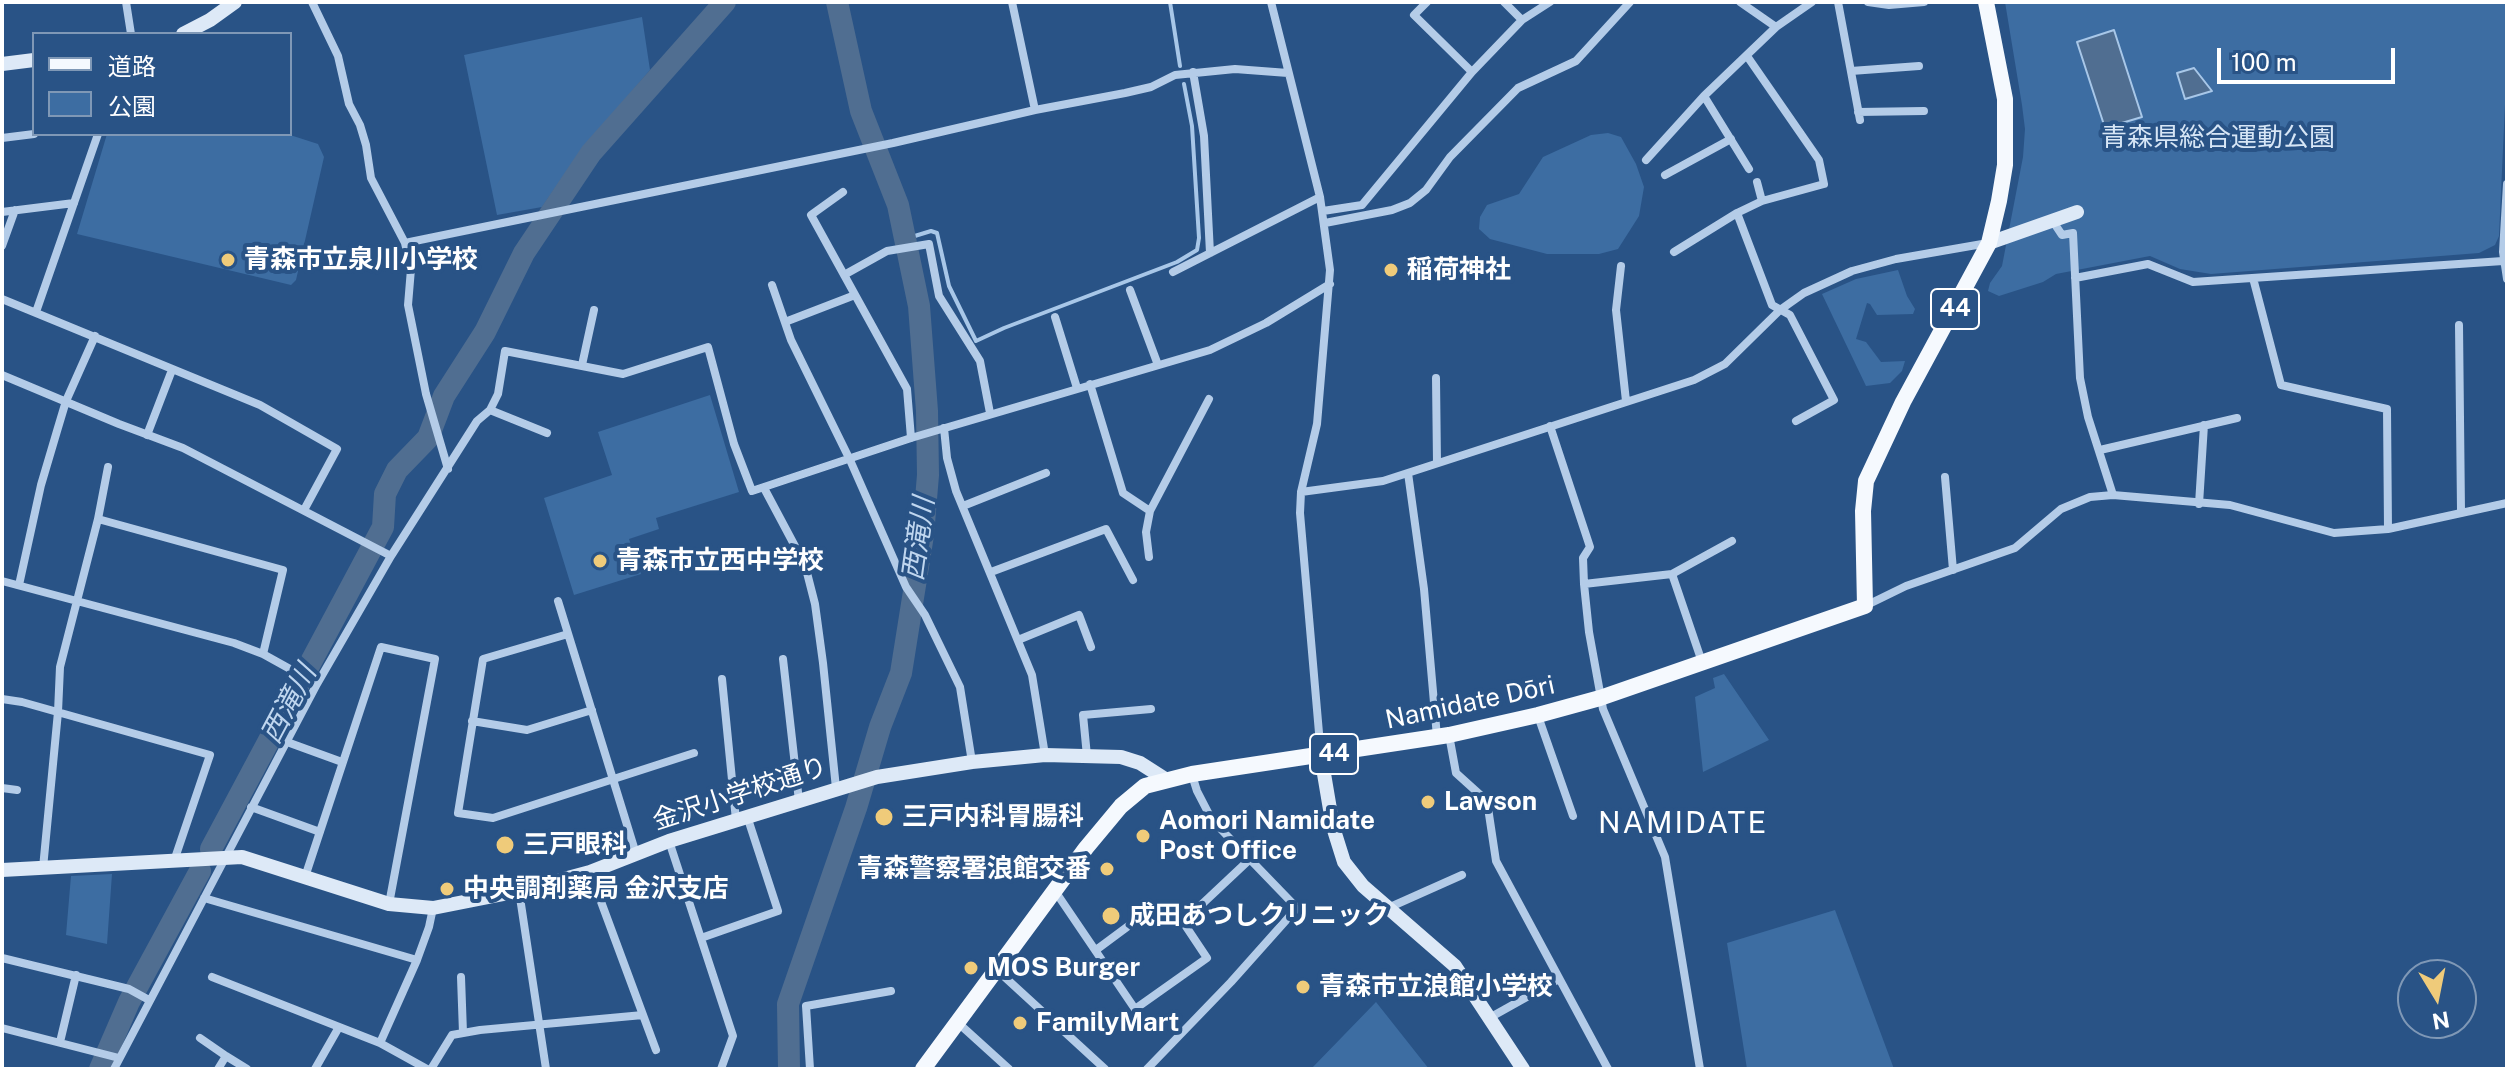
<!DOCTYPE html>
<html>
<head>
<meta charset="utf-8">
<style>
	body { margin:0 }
	#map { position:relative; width:2509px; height:1071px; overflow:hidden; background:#295386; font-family:"Public Sans","Noto Sans JP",sans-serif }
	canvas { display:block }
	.frame { position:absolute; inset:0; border:4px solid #fff; pointer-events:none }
	.legend { position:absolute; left:32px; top:32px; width:260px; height:104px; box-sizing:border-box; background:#295386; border:2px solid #7f98b6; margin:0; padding:10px 14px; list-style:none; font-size:24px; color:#fff }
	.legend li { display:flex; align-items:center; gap:16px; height:40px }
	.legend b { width:40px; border:2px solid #7f98b6 }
	.north { position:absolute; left:2397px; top:959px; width:80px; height:80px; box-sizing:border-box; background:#295386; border:2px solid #7f98b6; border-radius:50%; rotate:170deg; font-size:22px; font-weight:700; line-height:32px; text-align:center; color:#fff }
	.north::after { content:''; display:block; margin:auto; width:28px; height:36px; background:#efcb7a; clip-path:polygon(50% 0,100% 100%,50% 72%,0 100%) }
	.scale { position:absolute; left:2217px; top:48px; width:178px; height:36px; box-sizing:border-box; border:4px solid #fff; border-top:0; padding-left:10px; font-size:24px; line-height:28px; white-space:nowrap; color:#fff; -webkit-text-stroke:6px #295386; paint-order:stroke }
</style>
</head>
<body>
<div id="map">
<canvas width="2509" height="1071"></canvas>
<div class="frame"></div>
<ul class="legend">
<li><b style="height:10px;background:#f5f9fe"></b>道路</li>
<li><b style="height:22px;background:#3d6da2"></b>公園</li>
</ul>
<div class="north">N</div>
<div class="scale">100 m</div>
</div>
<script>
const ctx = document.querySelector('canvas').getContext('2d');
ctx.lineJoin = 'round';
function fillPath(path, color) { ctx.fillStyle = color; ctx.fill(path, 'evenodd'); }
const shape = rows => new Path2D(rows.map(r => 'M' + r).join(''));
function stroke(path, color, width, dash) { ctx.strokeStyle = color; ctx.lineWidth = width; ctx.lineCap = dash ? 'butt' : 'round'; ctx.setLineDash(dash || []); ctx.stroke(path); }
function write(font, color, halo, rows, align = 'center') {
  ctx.font = font + ' "Public Sans","Noto Sans JP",sans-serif'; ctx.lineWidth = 8; ctx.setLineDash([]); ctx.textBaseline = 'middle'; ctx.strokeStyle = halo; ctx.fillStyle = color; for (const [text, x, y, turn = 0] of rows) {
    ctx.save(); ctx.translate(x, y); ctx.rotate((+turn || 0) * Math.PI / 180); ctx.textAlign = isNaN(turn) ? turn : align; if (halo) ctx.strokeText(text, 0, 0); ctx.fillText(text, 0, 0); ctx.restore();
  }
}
fillPath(shape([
	[2005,2,2507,2,2507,61,2499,236,2495,245,2479,253,2211,274,2180,269,2150,256,2056,274,2043,282,1999,296,1988,291,1990,283,2002,266,2023,157,2025,129,2022,105],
	[642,17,650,70,579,153,542,207,497,215,464,55],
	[1608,133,1621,137,1636,164,1644,187,1639,216,1618,249,1599,254,1547,254,1490,239,1479,229,1480,217,1487,205,1519,194,1543,157,1591,135],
	[107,134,287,134,318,144,324,157,296,280,291,285,77,234],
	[1898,270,1907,296,1915,309,1913,314,1877,315,1870,304,1867,303,1856,339,1866,342,1881,362,1905,361,1902,371,1890,383,1866,386,1822,294,1856,279],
	[710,395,739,492,656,518,659,529,629,539,641,574,574,595,544,498,612,475,598,432],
	[1724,674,1769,740,1703,772,1695,697,1715,688,1713,678],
	[112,874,107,944,66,935,71,876],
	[1835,910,1894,1069,1747,1069,1727,943],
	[1376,1002,1429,1069,1311,1069]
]), '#3d6da2');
const water = shape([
	[2114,30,2142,117,2105,128,2077,42,2114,30],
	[2194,68,2212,91,2185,99,2177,73,2194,68]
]);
fillPath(water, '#506e91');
stroke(water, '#a8c7e8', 2);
stroke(shape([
	[1170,2,1180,66],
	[905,239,931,231,937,233,949,286,976,341,1004,328,1177,262,1197,250,1199,238,1192,126,1184,84]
]), '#a8c7e8', 4);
stroke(shape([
	[211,849,383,527,385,494,397,470,428,438,444,396,485,332,524,253,591,153,725,2],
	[100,1069,129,1002,200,871],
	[789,1069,788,1004,856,808,880,727,901,673,923,535,928,475,927,411,919,306,898,205,861,111,837,2]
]), '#506e91', 22);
stroke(shape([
	[126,2,131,34],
	[312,2,338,56,349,104,360,125,366,145,371,178,405,243,411,269,408,305,426,394,448,469],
	[1012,2,1035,110],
	[1271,2,1320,197,1330,270,1317,424,1301,492,1300,513,1321,756],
	[1427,2,1414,15,1472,72],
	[1504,2,1522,20,1550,2],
	[1740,2,1776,27],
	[1838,2,1860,120],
	[1868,2,1889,5,1924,2],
	[1851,71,1919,66],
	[1193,72,1204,136,1210,253],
	[1704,96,1749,169],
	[1858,112,1924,111],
	[2,138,34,134],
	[1646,160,1704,96,1776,27,1812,2],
	[1665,175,1731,139],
	[1757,182,1762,201],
	[2507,184,2503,252,2507,279],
	[843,192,811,215,907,389,911,438],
	[1323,211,1362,205,1472,72,1522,20],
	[2,212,74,203],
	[1737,213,1762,201,1824,184,1819,160,1747,56],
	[2052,220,2062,235,2073,233,2080,378,2088,417,2113,495],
	[1325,223,1392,210,1410,203,1426,190,1450,157,1518,88,1576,61,1630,2],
	[405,243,893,143,1035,110,1125,93,1151,87,1175,75,1235,69,1288,73],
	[2,246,15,210],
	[1674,252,1737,213,1772,305,1790,315,1834,400,1796,421],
	[1621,266,1616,310,1626,401],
	[1173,272,1320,197],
	[844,275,887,251,929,244,939,296,980,361,990,413],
	[2075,278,2148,264,2193,282,2503,261],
	[2253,278,2281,385,2387,409,2388,529],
	[772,285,791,340,850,460,906,587,925,615,960,687,972,762],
	[1130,290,1158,365],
	[2,299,260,405,337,449,304,510],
	[36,312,98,134],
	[1055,317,1077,388],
	[785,322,855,295],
	[2459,325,2461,511],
	[582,365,594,310],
	[2,375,119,424,183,448,391,556],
	[1436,378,1437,463],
	[1090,384,1123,493,1150,511],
	[490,410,547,433],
	[1550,426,1590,547,1583,558,1584,584,1589,632,1603,709,1665,857,1700,1069],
	[944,428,947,458,956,491,1032,675,1045,755],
	[147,435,172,370],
	[2100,450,2237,418],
	[1408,473,1424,589,1437,737],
	[1945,477,1953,570],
	[764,488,805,565,815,604,823,663,836,788],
	[1301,492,1383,481,1694,380,1725,364,1780,310,1804,293,1852,271,1896,259,1988,243],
	[2199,504,2204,425],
	[963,506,1046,473],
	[98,519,108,467],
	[1149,557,1146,532,1150,511,1209,399],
	[991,572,1106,529,1133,580],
	[1672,574,1702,662],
	[2,581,234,643,263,654,317,684],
	[1584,584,1672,574,1732,541],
	[19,585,41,485,57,431,66,401,95,336],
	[558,601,636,854],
	[1865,606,1906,586,2015,548,2061,509,2090,497,2113,495,2230,505,2334,533,2388,529,2507,503],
	[568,634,483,659,458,813,493,818,694,753],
	[1018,640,1079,615,1091,647],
	[783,659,799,801],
	[722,679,736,820],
	[2,699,22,702,210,755,174,861],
	[1538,716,1573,816],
	[472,721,527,730,592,710],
	[1449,735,1456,773,1487,801,1496,861,1608,1069],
	[287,742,342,762],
	[1087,756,1083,715,1151,709],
	[2,788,17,790],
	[251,807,320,832],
	[669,841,733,1036,721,1069],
	[43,868,58,712,60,667,98,519,283,570,263,654],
	[590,872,656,1050],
	[305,877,381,647,435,659,389,904],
	[519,891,546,1069],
	[1055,891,1135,1009,1207,958,1183,922,1249,860],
	[204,898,417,960],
	[1388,908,1462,875],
	[701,938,778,911,747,816],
	[1096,950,1154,907],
	[2,958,129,989,149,1000],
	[997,970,1105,1069],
	[212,977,380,1043,427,1069],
	[461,977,463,1033],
	[1491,1017,1559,979],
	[956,1021,1009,1069],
	[2,1028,119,1058],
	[200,1038,226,1056],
	[60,1042,76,975],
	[380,1043,417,960,429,927,433,908],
	[114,1069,317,684,391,556,477,421,490,410,498,394,505,351,623,374,708,347,734,444,752,491,911,438,1210,350,1266,323,1330,284],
	[218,1069,226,1056,247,1069],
	[315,1069,339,1027],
	[431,1069,452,1035,480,1030,643,1015],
	[810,1069,806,1006,891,991],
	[1147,1069,1231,982,1297,908,1212,820,1197,791,1192,775]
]), '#b4cce8', 8);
stroke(shape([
	[183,34,210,20,235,2],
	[2,64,34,60],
	[1989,243,2077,212],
	[1321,756,1333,827,1344,862,1363,886,1455,966,1523,1069],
	[2,870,242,857,389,904,433,908,519,891,590,872,669,841,877,777,972,762,1045,755,1121,757,1140,763,1165,779]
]), '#dde9f7', 14);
stroke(shape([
	[923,1069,1086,848,1121,806,1145,786,1192,774,1449,735,1538,715,1600,698,1865,606,1863,511,1866,481,1903,402,1989,243,1999,201,2005,165,2005,99,1986,2]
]), '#f5f9fe', 16);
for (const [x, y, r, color] of [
	[228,260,8,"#efcb7a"],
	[1391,270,8,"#efcb7a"],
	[600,561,8,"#efcb7a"],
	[1428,802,8,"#efcb7a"],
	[884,817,10,"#efcb7a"],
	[1143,836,8,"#efcb7a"],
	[505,845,10,"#efcb7a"],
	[1107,869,8,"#efcb7a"],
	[447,889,8,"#efcb7a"],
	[1111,916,10,"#efcb7a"],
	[971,968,8,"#efcb7a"],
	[1303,987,8,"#efcb7a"],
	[1020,1023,8,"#efcb7a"]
]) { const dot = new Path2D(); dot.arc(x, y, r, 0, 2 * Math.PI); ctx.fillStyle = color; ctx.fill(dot); stroke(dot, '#295386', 3); }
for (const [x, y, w] of [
	[1955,309,48],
	[1334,754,48]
]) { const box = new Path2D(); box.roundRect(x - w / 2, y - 20, w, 40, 6); ctx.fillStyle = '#295386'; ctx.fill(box); stroke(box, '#fff', 2); }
write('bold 24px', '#fff', null, [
	["44",1955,309],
	["44",1334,754]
]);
write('26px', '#d7e6f6', '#295386', [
	["青森県総合運動公園",2218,138]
]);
write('bold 26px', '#fff', '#295386', [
	["青森市立泉川小学校",244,260],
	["稲荷神社",1407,270],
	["青森市立西中学校",616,561],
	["Lawson",1444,802],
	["三戸内科胃腸科",902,817],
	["Aomori Namidate",1159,821],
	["Post Office",1159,851],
	["三戸眼科",523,845],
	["青森警察署浪館交番",1091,869,"right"],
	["中央調剤薬局 金沢支店",463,889],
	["成田あつしクリニック",1129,916],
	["MOS Burger",987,968],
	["青森市立浪館小学校",1319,987],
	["FamilyMart",1036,1023]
], 'left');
write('26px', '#fff', '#295386', [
	["Namidate Dōri",1470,703,-12],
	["金沢小学校通り",740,794,-18]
]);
write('italic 28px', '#bfd6ef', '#295386', [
	["西滝川",919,539,-82],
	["西滝川",289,704,-62]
]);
ctx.letterSpacing = '2px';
write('30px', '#fff', '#295386', [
	["NAMIDATE",1683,824]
]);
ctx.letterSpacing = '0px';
</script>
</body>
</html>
